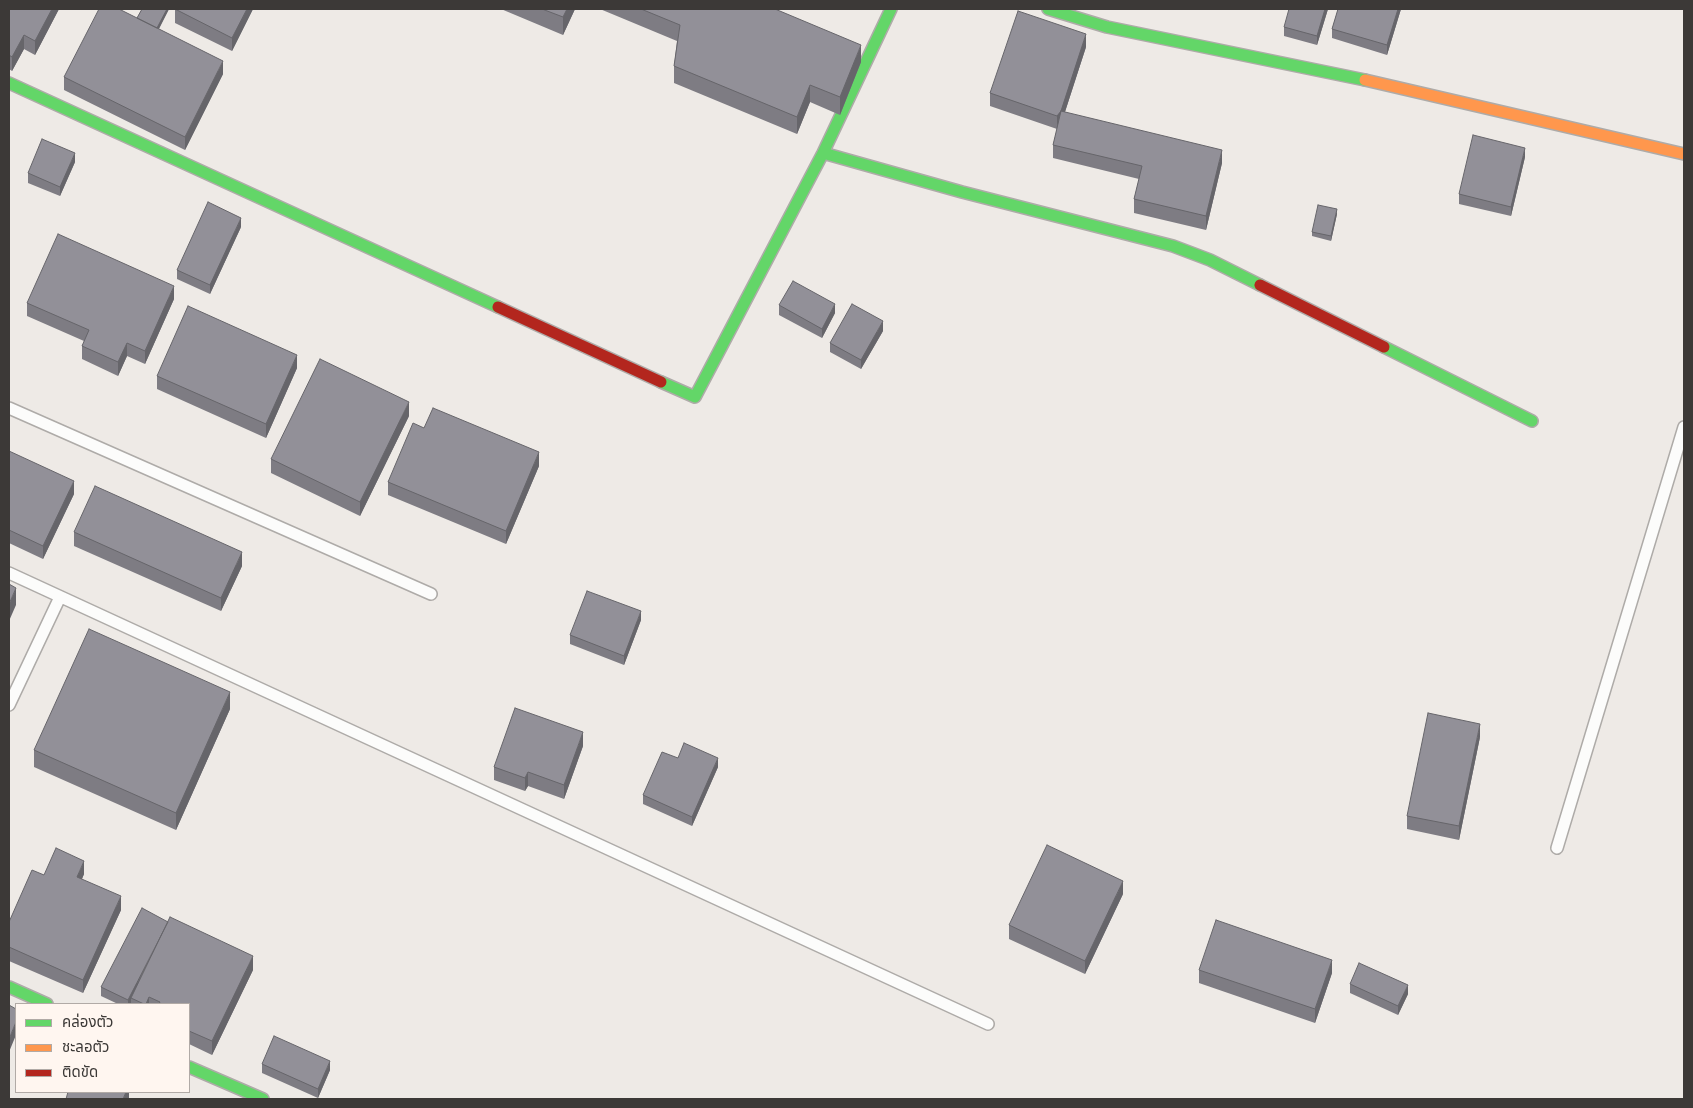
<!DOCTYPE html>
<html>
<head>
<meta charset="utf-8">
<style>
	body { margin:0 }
	#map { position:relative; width:1693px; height:1108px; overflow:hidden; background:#eeeae6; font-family:Mulish,"Noto Sans Thai",sans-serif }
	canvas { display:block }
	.frame { position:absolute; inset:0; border:10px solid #3c3937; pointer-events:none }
	.legend { position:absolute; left:15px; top:1003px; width:175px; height:90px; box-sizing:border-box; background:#fff6f0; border:1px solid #b1aaa6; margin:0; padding:6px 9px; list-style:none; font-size:15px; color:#3c3937 }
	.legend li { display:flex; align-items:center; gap:10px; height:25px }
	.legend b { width:25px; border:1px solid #b1aaa6 }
</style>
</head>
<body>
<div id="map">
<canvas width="1693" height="1108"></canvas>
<div class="frame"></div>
<ul class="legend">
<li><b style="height:6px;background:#63d668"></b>คล่องตัว</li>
<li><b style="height:6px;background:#ff974d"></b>ชะลอตัว</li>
<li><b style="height:6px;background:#b3261e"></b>ติดขัด</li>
</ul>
</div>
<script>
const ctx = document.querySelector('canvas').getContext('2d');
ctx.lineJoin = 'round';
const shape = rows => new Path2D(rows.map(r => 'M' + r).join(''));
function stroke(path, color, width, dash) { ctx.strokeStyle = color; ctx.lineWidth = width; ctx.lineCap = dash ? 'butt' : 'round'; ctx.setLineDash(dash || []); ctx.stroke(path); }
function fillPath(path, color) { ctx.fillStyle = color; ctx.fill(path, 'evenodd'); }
const lane = shape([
	[9,408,431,594],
	[9,573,988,1024],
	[9,705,60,597],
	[1557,848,1684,427]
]);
const fast = shape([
	[1048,9,1107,27,1365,80],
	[9,83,498,307],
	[823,153,962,192,1173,246,1210,260,1260,285],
	[1384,347,1532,421],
	[661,382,695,397,823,153,891,9],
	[9,987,47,1004],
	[189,1067,263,1099]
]);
const slow = shape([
	[1365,80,1684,154]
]);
const jam = shape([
	[1260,285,1384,347],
	[498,307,661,382]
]);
stroke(lane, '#aeaba8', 14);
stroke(fast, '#aeaba8', 14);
stroke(slow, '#aeaba8', 14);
stroke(jam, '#aeaba8', 14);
stroke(lane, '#fcfcfb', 11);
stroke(fast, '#63d668', 11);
stroke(slow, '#ff974d', 11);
stroke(jam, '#b3261e', 11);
fillPath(shape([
	[9,9,59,9,35,55,24,49,12,71,9,69],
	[142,9,169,9,159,29,223,74,185,150,64,90,64,77,137,18],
	[175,9,253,9,232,51,175,23],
	[501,9,575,9,563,35],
	[600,9,775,9,861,62,840,115,810,102,797,134,674,83,674,66,677,41],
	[1328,9,1317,45,1284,36,1284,27],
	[1338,9,1401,9,1387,55,1332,38,1332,29],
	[1086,47,1065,112,1222,163,1206,230,1134,213,1134,199,1139,179,1053,158,1053,145,1057,129,990,106,990,93],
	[1525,157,1511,216,1459,204,1459,194],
	[75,162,60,196,28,183,28,173],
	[1337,214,1331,241,1312,236,1312,232],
	[241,227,210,294,177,279,177,270],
	[174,299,145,364,127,356,118,376,82,359,82,346,84,341,27,316,27,303],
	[779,305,835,313,822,338,779,315],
	[883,331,861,369,830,352,830,343],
	[297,368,266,438,157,389,157,376],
	[409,416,360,516,271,473,271,459],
	[424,428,539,466,506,544,388,495,388,482],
	[9,451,74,494,43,559,9,543],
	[74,532,242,566,221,611,74,546],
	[641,620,624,665,570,644,570,635],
	[230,709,176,830,34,767,34,750],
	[1480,737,1459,840,1407,829,1407,816],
	[583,746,564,799,528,786,525,791,494,780,494,767],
	[678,758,718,767,692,826,643,804,643,795],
	[84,874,82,879,121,910,83,993,9,961,9,922,44,875],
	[1123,894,1085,974,1009,939,1009,925],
	[253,970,212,1055,189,1044,189,1004,131,1004,131,1003,131,1004,118,1004,101,996,101,987],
	[1199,970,1332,973,1315,1023,1199,983],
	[1350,984,1408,994,1398,1015,1350,993],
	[262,1064,330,1070,318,1098,262,1073]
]), '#7e7c83');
fillPath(shape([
	[52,9,59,9,35,55,35,41],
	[167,9,169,9,155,36,155,31],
	[247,9,253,9,232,51,232,38],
	[567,9,575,9,563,35,563,17],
	[1325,9,1328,9,1317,45,1317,36],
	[1398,9,1401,9,1387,55,1387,45],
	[1086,34,1086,47,1061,124,1057,129,1057,116],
	[24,35,24,49,12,71,12,57],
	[861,45,861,62,840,115,840,97],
	[223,61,223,74,185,150,185,137],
	[810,85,810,102,797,134,797,117],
	[1525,148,1525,157,1511,216,1511,207],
	[1222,150,1222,163,1206,230,1206,216],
	[75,153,75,162,60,196,60,187],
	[1337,209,1337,214,1331,241,1331,236],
	[241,218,241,227,210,294,210,285],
	[174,286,174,299,145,364,145,351],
	[835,304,835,313,822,338,822,329],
	[883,321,883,331,861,369,861,360],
	[127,343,127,356,118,376,118,362],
	[297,355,297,368,266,438,266,424],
	[409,402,409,416,360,516,360,502],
	[539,452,539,466,506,544,506,531],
	[74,481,74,494,43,559,43,546],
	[242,552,242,566,221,611,221,598],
	[16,588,16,605,9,621,9,604],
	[641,611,641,620,624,665,624,656],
	[230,692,230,709,176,830,176,813],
	[1480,724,1480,737,1459,840,1459,826],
	[583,732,583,746,564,799,564,785],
	[718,758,718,767,692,826,692,817],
	[528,772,528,786,525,791,525,778],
	[84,861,84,874,77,890,77,877],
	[1123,881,1123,894,1085,974,1085,961],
	[121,896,121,910,83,993,83,980],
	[168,922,131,998,131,1004,128,1004,128,1000],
	[253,956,253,970,212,1055,212,1041],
	[1332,960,1332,973,1315,1023,1315,1009],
	[1408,985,1408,994,1398,1015,1398,1006],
	[149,997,149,1004,146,1004],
	[16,1022,16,1035,9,1052,9,1039],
	[330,1061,330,1070,318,1098,318,1089],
	[126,1092,129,1092,129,1099,123,1099]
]), '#66656a');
const building = shape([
	[9,9,52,9,35,41,24,35,12,57,9,55,9,9],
	[99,9,119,9,223,61,185,137,64,77,99,9],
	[142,9,167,9,157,28,137,18,142,9],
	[175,9,247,9,232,38,175,9],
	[542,9,567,9,563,17,542,9],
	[641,9,775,9,861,45,840,97,810,85,797,117,674,66,680,25,641,9],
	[1289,9,1325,9,1317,36,1284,27,1289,9],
	[1338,9,1398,9,1387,45,1332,29,1338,9],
	[1018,11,1086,34,1061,111,1057,116,990,93,1018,11],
	[1061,111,1222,150,1206,216,1134,199,1142,166,1053,145,1061,111],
	[1473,135,1525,148,1511,207,1459,194,1473,135],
	[42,139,75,153,60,187,28,173,42,139],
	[208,202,241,218,210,285,177,270,208,202],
	[1318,205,1337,209,1331,236,1312,232,1318,205],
	[58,234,174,286,145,351,127,343,118,362,82,346,89,330,27,303,58,234],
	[793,281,835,304,822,329,779,305,793,281],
	[852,304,883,321,861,360,830,343,852,304],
	[188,306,297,355,266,424,157,376,188,306],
	[320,359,409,402,360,502,271,459,320,359],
	[433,408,539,452,506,531,388,482,413,423,424,428,433,408],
	[9,451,74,481,43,546,9,530,9,451],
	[95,486,242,552,221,598,74,532,95,486],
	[9,584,16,588,9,604,9,584],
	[587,591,641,611,624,656,570,635,587,591],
	[89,629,230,692,176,813,34,750,89,629],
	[515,708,583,732,564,785,528,772,525,778,494,767,515,708],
	[1428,713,1480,724,1459,826,1407,816,1428,713],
	[684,743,718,758,692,817,643,795,662,752,678,758,684,743],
	[1047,845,1123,881,1085,961,1009,925,1047,845],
	[56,848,84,861,77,877,121,896,83,980,9,947,9,922,32,870,44,875,56,848],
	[142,908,168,922,128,1000,101,987,142,908],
	[170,917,253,956,212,1041,189,1031,189,1004,159,1004,160,1002,149,997,146,1004,144,1004,131,998,170,917],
	[1216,920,1332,960,1315,1009,1199,970,1216,920],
	[1359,963,1408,985,1398,1006,1350,984,1359,963],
	[9,1005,16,1009,16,1022,9,1039,9,1005],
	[274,1036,330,1061,318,1089,262,1064,274,1036],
	[68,1092,126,1092,123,1099,66,1099,68,1092]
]);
fillPath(building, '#929098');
stroke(building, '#66656a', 1);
</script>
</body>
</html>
